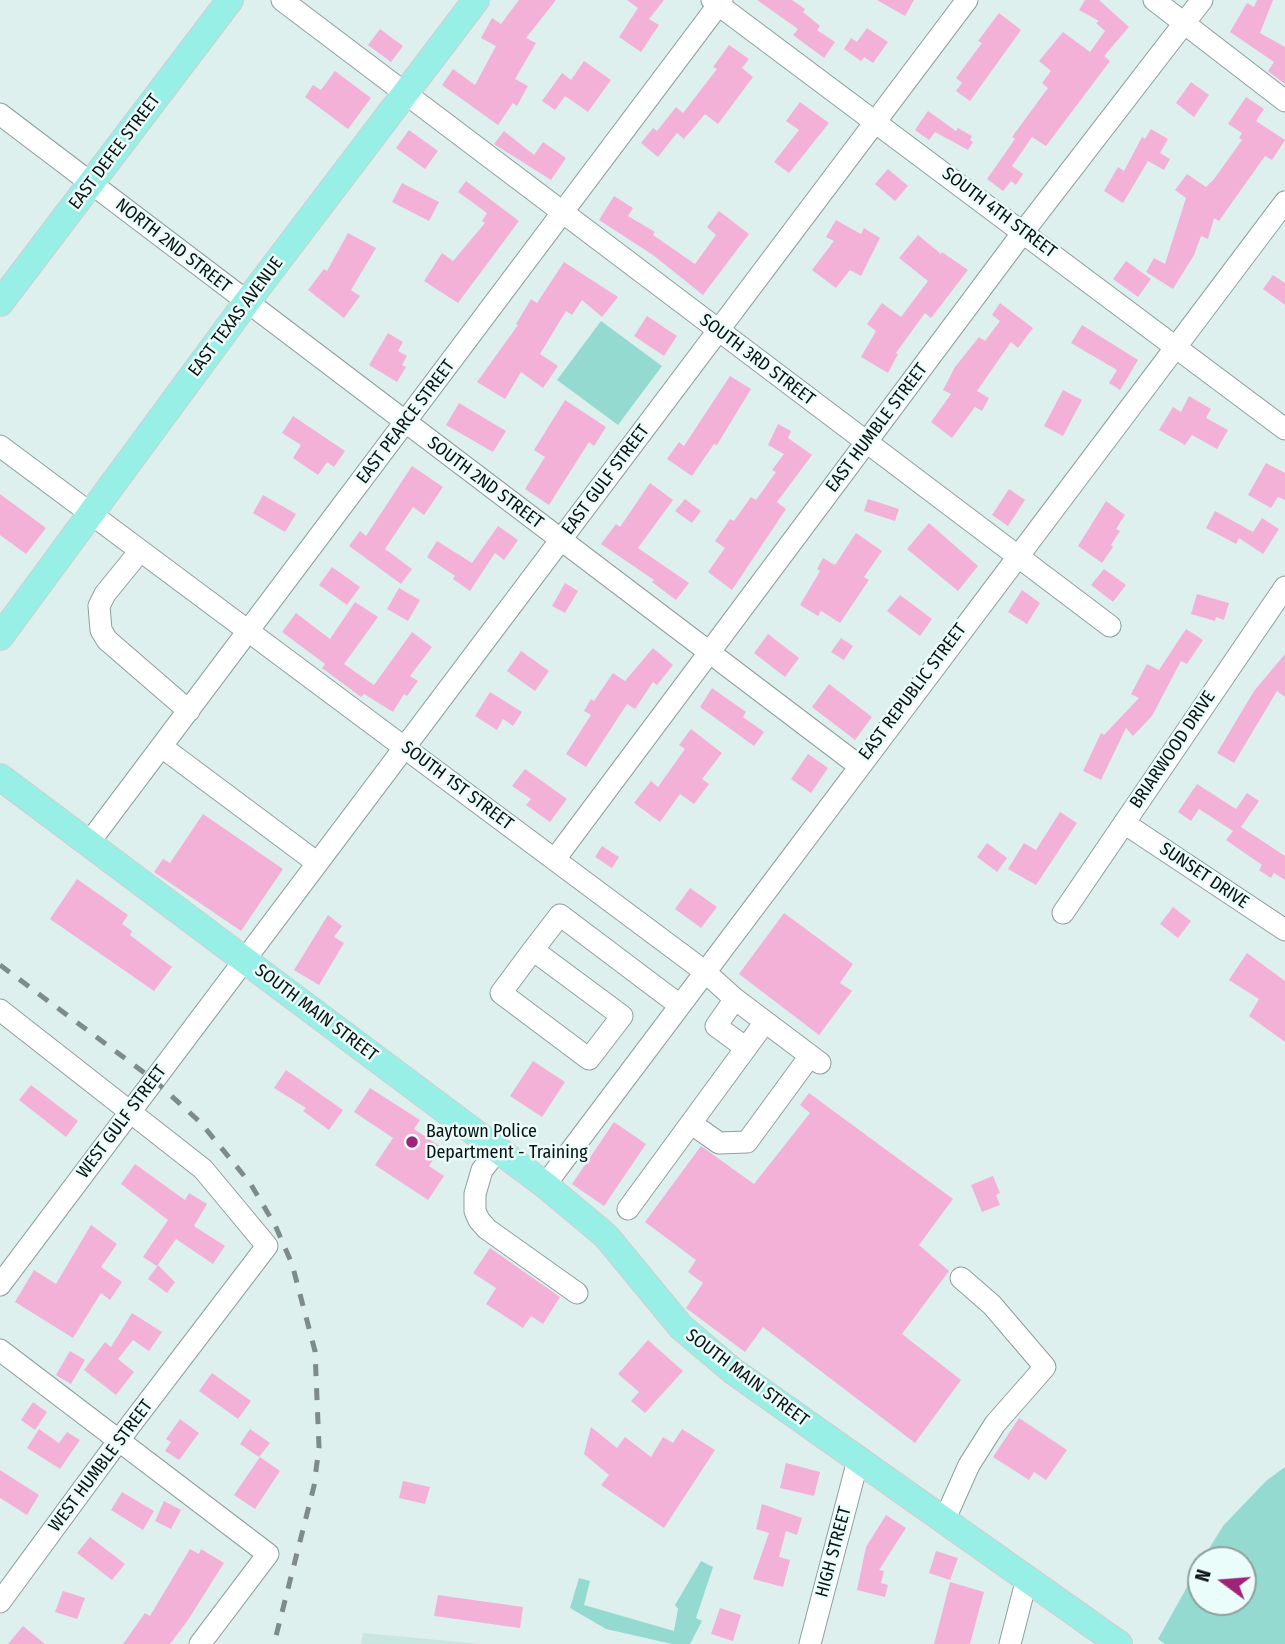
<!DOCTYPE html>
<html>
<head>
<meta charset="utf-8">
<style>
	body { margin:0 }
	#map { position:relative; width:1285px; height:1644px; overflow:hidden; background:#ddf0ed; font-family:"Fira Sans Condensed",sans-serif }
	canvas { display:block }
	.north { position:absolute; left:1187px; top:1546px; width:70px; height:70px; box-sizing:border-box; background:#eafdfa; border:2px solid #919f9c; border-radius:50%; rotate:286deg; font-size:19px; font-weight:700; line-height:28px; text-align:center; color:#0b1110 }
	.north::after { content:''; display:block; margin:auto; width:24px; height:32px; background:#9f2379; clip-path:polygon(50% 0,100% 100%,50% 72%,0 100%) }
</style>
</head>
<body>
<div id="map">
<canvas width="1285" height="1644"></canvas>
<div class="north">N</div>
</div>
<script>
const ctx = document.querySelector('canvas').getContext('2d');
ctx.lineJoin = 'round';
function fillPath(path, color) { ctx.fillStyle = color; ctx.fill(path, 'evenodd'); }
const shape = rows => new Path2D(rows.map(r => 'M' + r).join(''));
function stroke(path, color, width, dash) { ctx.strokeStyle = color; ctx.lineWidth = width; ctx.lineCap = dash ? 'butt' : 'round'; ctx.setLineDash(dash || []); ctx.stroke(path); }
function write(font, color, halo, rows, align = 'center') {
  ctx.font = font + ' "Fira Sans Condensed",sans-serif'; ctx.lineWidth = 5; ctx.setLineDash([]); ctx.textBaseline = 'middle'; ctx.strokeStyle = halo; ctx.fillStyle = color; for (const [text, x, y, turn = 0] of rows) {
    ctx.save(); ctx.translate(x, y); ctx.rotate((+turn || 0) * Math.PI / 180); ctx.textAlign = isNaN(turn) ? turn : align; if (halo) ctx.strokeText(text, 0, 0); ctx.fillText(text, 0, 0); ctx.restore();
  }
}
fillPath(shape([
	[363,1633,481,1644,361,1644]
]), '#cae6e1');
fillPath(shape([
	[601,321,662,366,618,425,557,380],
	[1285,1467,1285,1644,1165,1644,1158,1639,1201,1562,1201,1602,1243,1602,1243,1560,1202,1560,1223,1526,1266,1481],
	[701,1561,713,1567,696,1618,702,1621,690,1644,672,1644,606,1629,570,1608,579,1578,590,1581,584,1605,674,1631,678,1609,675,1605]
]), '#94dad0');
fillPath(shape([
	[519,0,556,0,526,38,536,43,515,79,528,86,517,106,513,103,498,125,442,85,453,69,475,85,496,46,481,38,492,18,501,24],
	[627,0,664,0,649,19,659,25,641,52,619,37,638,8],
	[757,0,792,0,805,9,803,12,820,26,817,30,835,42,824,58,793,35,798,29],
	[877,0,914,0,905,16],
	[1085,0,1099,0,1129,27,1104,56,1110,61,1046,146,1032,137,1012,166,1023,174,1016,185,1011,181,1003,191,987,179,1015,139,1012,137,1048,88,1042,83,1051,71,1039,61,1063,32,1090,52,1105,31,1096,23,1099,21,1079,10],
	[1257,0,1273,0,1260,33,1285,47,1285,84,1268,71,1274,62,1230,32,1247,3,1254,7],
	[999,13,1021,30,970,101,956,91,962,83,956,78,982,43,978,41],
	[867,28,888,42,873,63,864,57,861,61,844,49,851,38,857,42],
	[380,29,403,46,391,62,368,45],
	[729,45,749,59,742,68,753,77,718,124,705,114,684,139,677,133,658,157,641,143,653,128,657,131,676,107,683,113,717,69,713,67],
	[584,61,611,80,588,112,565,96,555,110,542,101,562,73,571,80],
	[335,71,371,98,348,129,305,97,313,85,321,90],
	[1191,82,1209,95,1194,117,1176,103],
	[1246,97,1264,109,1256,121,1285,140,1272,160,1265,156,1219,221,1214,218,1208,239,1201,236,1194,255,1173,289,1146,272,1154,258,1165,264,1186,198,1175,190,1187,174,1206,187,1214,179,1242,140,1239,138,1242,133,1228,124],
	[800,102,829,123,789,173,774,162,799,130,786,121],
	[928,111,956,131,958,128,972,136,970,140,973,142,968,150,935,132,929,140,915,130],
	[1151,129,1168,139,1160,153,1170,159,1164,170,1148,161,1123,203,1104,191,1118,167,1124,171,1142,137,1145,139],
	[409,130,438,151,425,169,396,148],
	[504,131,534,155,543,142,566,158,551,180,494,144],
	[888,169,908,186,895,201,875,184],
	[466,181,519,221,458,303,424,281,442,253,453,261,485,223,482,221,487,213,458,192],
	[402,183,439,202,429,221,392,202],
	[614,196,633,208,628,216,655,232,653,235,695,264,716,235,707,227,719,211,749,234,703,295,653,255,599,220],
	[836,220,861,234,864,228,880,238,861,276,850,270,836,288,812,270,834,241,826,237],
	[348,233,376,248,351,290,360,296,344,318,308,290,324,269,327,271],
	[918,235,941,254,942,252,968,270,931,318,925,313,896,353,898,354,888,373,861,357,876,331,867,324,882,303,901,317,928,281,899,258],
	[1126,261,1151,279,1138,297,1113,279],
	[564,262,618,297,602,317,582,300,572,315,566,311,540,354,558,366,543,388,521,372,505,399,477,382,518,325,516,324,531,299,537,303],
	[1273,275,1285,283,1285,305,1263,289],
	[1000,303,1033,328,1018,348,1011,342,977,391,989,398,982,411,975,407,952,438,931,422,951,394,943,390,955,367,979,337,985,341,1000,321,992,315],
	[647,316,677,336,664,356,634,336],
	[1082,325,1138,360,1120,390,1109,383,1117,370,1071,343],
	[388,333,403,342,398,351,407,356,402,365,406,367,397,382,369,365],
	[730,376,751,389,717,445,714,444,692,476,667,459,679,442,684,446],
	[1063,390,1082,400,1063,436,1044,426],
	[1189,396,1211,409,1206,418,1228,430,1217,449,1192,435,1185,445,1159,430,1173,407,1181,412],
	[565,400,606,427,594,446,589,442,549,505,525,489,545,457,534,450],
	[459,403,506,431,493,452,446,425],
	[293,416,345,451,334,467,327,462,318,475,293,458,301,445,282,433],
	[778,424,791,431,788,438,812,455,777,502,786,509,732,590,708,572,725,548,715,541,730,519,734,521,751,497,756,500,776,472,772,470,784,454,768,445],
	[1266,463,1285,473,1285,500,1278,497,1271,508,1248,495],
	[412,466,443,487,424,515,413,507,385,549,412,569,401,584,349,546,360,531,366,536],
	[650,483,673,500,638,548,689,583,676,600,652,582,654,580,601,544,616,524,620,527],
	[1009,489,1025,500,1008,526,992,515],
	[0,494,46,528,26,554,0,535],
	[263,495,296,514,285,532,253,513],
	[685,499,701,511,692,523,675,511],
	[868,499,899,509,895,521,864,511],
	[1106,501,1125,515,1116,529,1120,531,1111,545,1113,547,1102,563,1078,546],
	[1215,511,1253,532,1262,518,1279,529,1263,554,1239,538,1236,544,1206,528],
	[929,523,978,566,958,591,907,549],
	[498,526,518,540,504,560,495,553,470,591,453,579,455,576,427,557,437,541,472,563],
	[856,533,882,551,864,577,869,580,840,623,821,611,818,616,800,605,820,571,817,569,823,558,835,565],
	[332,567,360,587,347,605,319,585],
	[1104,569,1126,585,1113,602,1091,585],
	[565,583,578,591,565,613,552,606],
	[399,588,420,600,408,621,387,609],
	[1022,590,1040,603,1027,624,1008,612],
	[1197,594,1229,603,1224,620,1216,617,1215,621,1191,614],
	[900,595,932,619,920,636,887,611],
	[355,602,378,617,344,664,374,685,412,632,432,647,410,676,418,681,407,696,404,694,393,712,364,694,361,697,322,668,325,664,282,632,296,613,330,639],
	[1186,629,1203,640,1187,664,1181,661,1152,716,1133,736,1126,728,1101,780,1083,771,1101,733,1104,735,1139,698,1131,694,1147,664,1159,670],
	[768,634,799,658,785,677,754,653],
	[841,638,853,646,844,660,831,652],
	[653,648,673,665,657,685,653,682,635,709,627,704,586,767,566,754,591,715,584,711,591,699,594,701,613,673,625,681],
	[521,651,549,671,535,691,507,671],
	[1285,654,1285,697,1277,691,1234,763,1217,753,1254,691],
	[829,684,872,717,855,740,812,707],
	[712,688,746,712,743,717,764,732,754,746,700,707],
	[490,692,522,712,513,726,503,719,497,730,475,716],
	[691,729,722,753,702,779,709,784,694,804,680,794,660,822,634,803,651,781,658,787,685,749,679,745],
	[808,754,828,768,811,793,791,779],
	[525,769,567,799,550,822,526,805,531,799,512,786],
	[1197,784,1236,809,1247,793,1259,801,1241,827,1285,856,1285,880,1274,873,1271,878,1259,870,1262,865,1226,840,1233,831,1199,809,1191,821,1178,812],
	[1060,812,1077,823,1036,885,1008,869,1024,843,1036,850],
	[203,814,283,869,241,931,154,872,163,859,170,863],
	[987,843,1007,858,997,872,977,857],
	[602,846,619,857,612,868,595,857],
	[77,879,128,915,122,924,132,931,130,935,172,967,154,991,50,919],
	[690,888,717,907,701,928,675,909],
	[1173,907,1191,921,1178,938,1160,924],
	[784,913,853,964,840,983,852,991,819,1035,739,974],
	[328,915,342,926,334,937,344,943,319,985,294,970],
	[1247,953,1285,981,1285,1042,1249,1016,1259,999,1229,980],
	[533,1061,565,1082,542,1117,510,1096],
	[286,1070,343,1110,329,1130,303,1111,306,1108,274,1088],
	[31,1085,78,1121,66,1137,19,1100],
	[370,1088,420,1120,414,1129,441,1147,429,1166,444,1176,428,1200,375,1165,393,1138,354,1112],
	[809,1093,953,1199,919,1245,949,1271,902,1334,961,1380,915,1443,763,1327,745,1352,686,1308,703,1283,688,1272,696,1260,645,1222,701,1146,754,1184,810,1113,800,1105],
	[614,1122,646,1144,604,1206,572,1184],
	[135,1164,185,1200,189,1193,207,1204,194,1226,225,1246,213,1264,176,1239,157,1266,143,1257,168,1220,121,1184],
	[993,1176,1000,1193,996,1195,1000,1205,982,1212,971,1185],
	[91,1225,117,1244,101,1267,122,1282,110,1300,101,1293,73,1338,15,1302,34,1270,56,1284],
	[490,1248,560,1297,543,1324,531,1316,523,1328,486,1304,496,1288,473,1273],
	[158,1265,175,1282,167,1293,148,1279],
	[132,1313,162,1332,149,1351,133,1340,118,1359,134,1372,116,1395,84,1370,105,1342,111,1347],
	[648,1340,683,1371,645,1413,631,1401,639,1392,618,1374],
	[70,1351,85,1360,71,1384,56,1375],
	[212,1373,251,1401,238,1419,199,1391],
	[33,1402,47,1412,35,1430,21,1420],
	[1019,1418,1067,1450,1046,1480,1034,1472,1029,1480,993,1457],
	[180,1419,199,1433,179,1460,165,1451,171,1442,166,1439],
	[591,1427,617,1448,625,1437,651,1457,663,1437,673,1443,682,1429,715,1450,664,1528,601,1485,609,1475,584,1454],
	[39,1429,59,1443,67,1432,80,1440,60,1469,27,1448],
	[250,1429,270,1443,259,1457,240,1444],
	[260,1457,280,1471,255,1509,234,1495],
	[786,1463,820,1472,814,1496,780,1488],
	[0,1470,39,1495,27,1515,0,1498],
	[403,1481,430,1487,425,1504,399,1498],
	[122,1492,154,1511,143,1530,111,1510],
	[164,1501,181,1510,171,1529,155,1521],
	[762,1504,802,1518,797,1535,786,1531,779,1557,790,1560,783,1587,753,1579,769,1533,756,1529],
	[886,1515,906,1528,879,1570,884,1571,881,1583,888,1585,885,1597,857,1590,866,1547],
	[90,1537,125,1564,112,1580,77,1553],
	[190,1549,199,1554,201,1549,224,1563,188,1620,170,1644,123,1644,145,1613,150,1616],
	[936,1551,958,1558,950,1580,929,1573],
	[950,1582,984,1592,970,1644,934,1644],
	[63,1591,85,1598,77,1619,55,1612],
	[438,1595,523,1607,520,1628,434,1616],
	[720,1608,741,1615,733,1641,711,1634],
	[23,1626,45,1644,8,1644]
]), '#f4b1d8');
const minor = shape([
	[282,0,1110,626],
	[712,0,1285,429],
	[1154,0,1285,101],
	[0,114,858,765],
	[0,446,704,971,735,999,820,1063],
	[140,551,105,594,99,606,101,630,107,640,189,711],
	[162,747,316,862],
	[1124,823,1285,930],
	[88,844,722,0],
	[555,859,1024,231,1202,0],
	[1063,913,1285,587],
	[533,950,622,1016,589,1059,501,993,533,950,560,915,678,1004],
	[735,999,716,1026,746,1048,765,1022],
	[0,1010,203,1169,267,1246,119,1440,0,1602],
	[692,1124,719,1143,747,1142,810,1056],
	[498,1150,482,1170,475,1194,475,1211,479,1220,487,1229,577,1293],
	[545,1185,1285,202],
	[628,1209,746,1048],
	[0,1285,967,0],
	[0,1350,268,1554,200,1644],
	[944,1521,969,1465,995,1424,1045,1367,992,1305,961,1278],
	[810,1644,858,1460],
	[1010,1644,1027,1578]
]);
const major = shape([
	[0,303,230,0],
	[0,637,246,303,476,0],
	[0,777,545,1185,606,1236,681,1327,733,1371,1119,1644]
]);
stroke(minor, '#8ea09d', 23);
stroke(major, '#cecfcf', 28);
stroke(minor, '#fff', 21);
stroke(major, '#98efe6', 26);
stroke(shape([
	[0,965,154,1080,201,1123,250,1183,275,1225,292,1264,315,1351,319,1447,314,1486,274,1644]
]), '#7e8b89', 5, [12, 12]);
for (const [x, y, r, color] of [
	[412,1142,7,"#9f2379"]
]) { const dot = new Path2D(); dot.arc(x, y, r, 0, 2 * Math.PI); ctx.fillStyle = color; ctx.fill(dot); stroke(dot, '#eafdfa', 2.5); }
write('18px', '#0b1110', '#eafdfa', [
	["EAST DEFEE STREET",115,152,-53],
	["SOUTH 4TH STREET",999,213,37],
	["NORTH 2ND STREET",173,246,38],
	["EAST TEXAS AVENUE",236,317,-53],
	["SOUTH 3RD STREET",757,360,37],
	["EAST PEARCE STREET",406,422,-53],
	["EAST HUMBLE STREET",877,428,-53],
	["EAST GULF STREET",606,480,-53],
	["SOUTH 2ND STREET",485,483,37],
	["EAST REPUBLIC STREET",913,692,-53],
	["BRIARWOOD DRIVE",1173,750,-56],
	["SOUTH 1ST STREET",457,786,37],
	["SUNSET DRIVE",1204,876,34],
	["SOUTH MAIN STREET",316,1013,37],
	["WEST GULF STREET",122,1122,-53],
	["SOUTH MAIN STREET",747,1378,37],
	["WEST HUMBLE STREET",101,1466,-53],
	["HIGH STREET",834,1552,-75]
]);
write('18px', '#0b1110', '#eafdfa', [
	["Baytown Police",426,1132],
	["Department - Training",426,1153]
], 'left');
</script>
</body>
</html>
